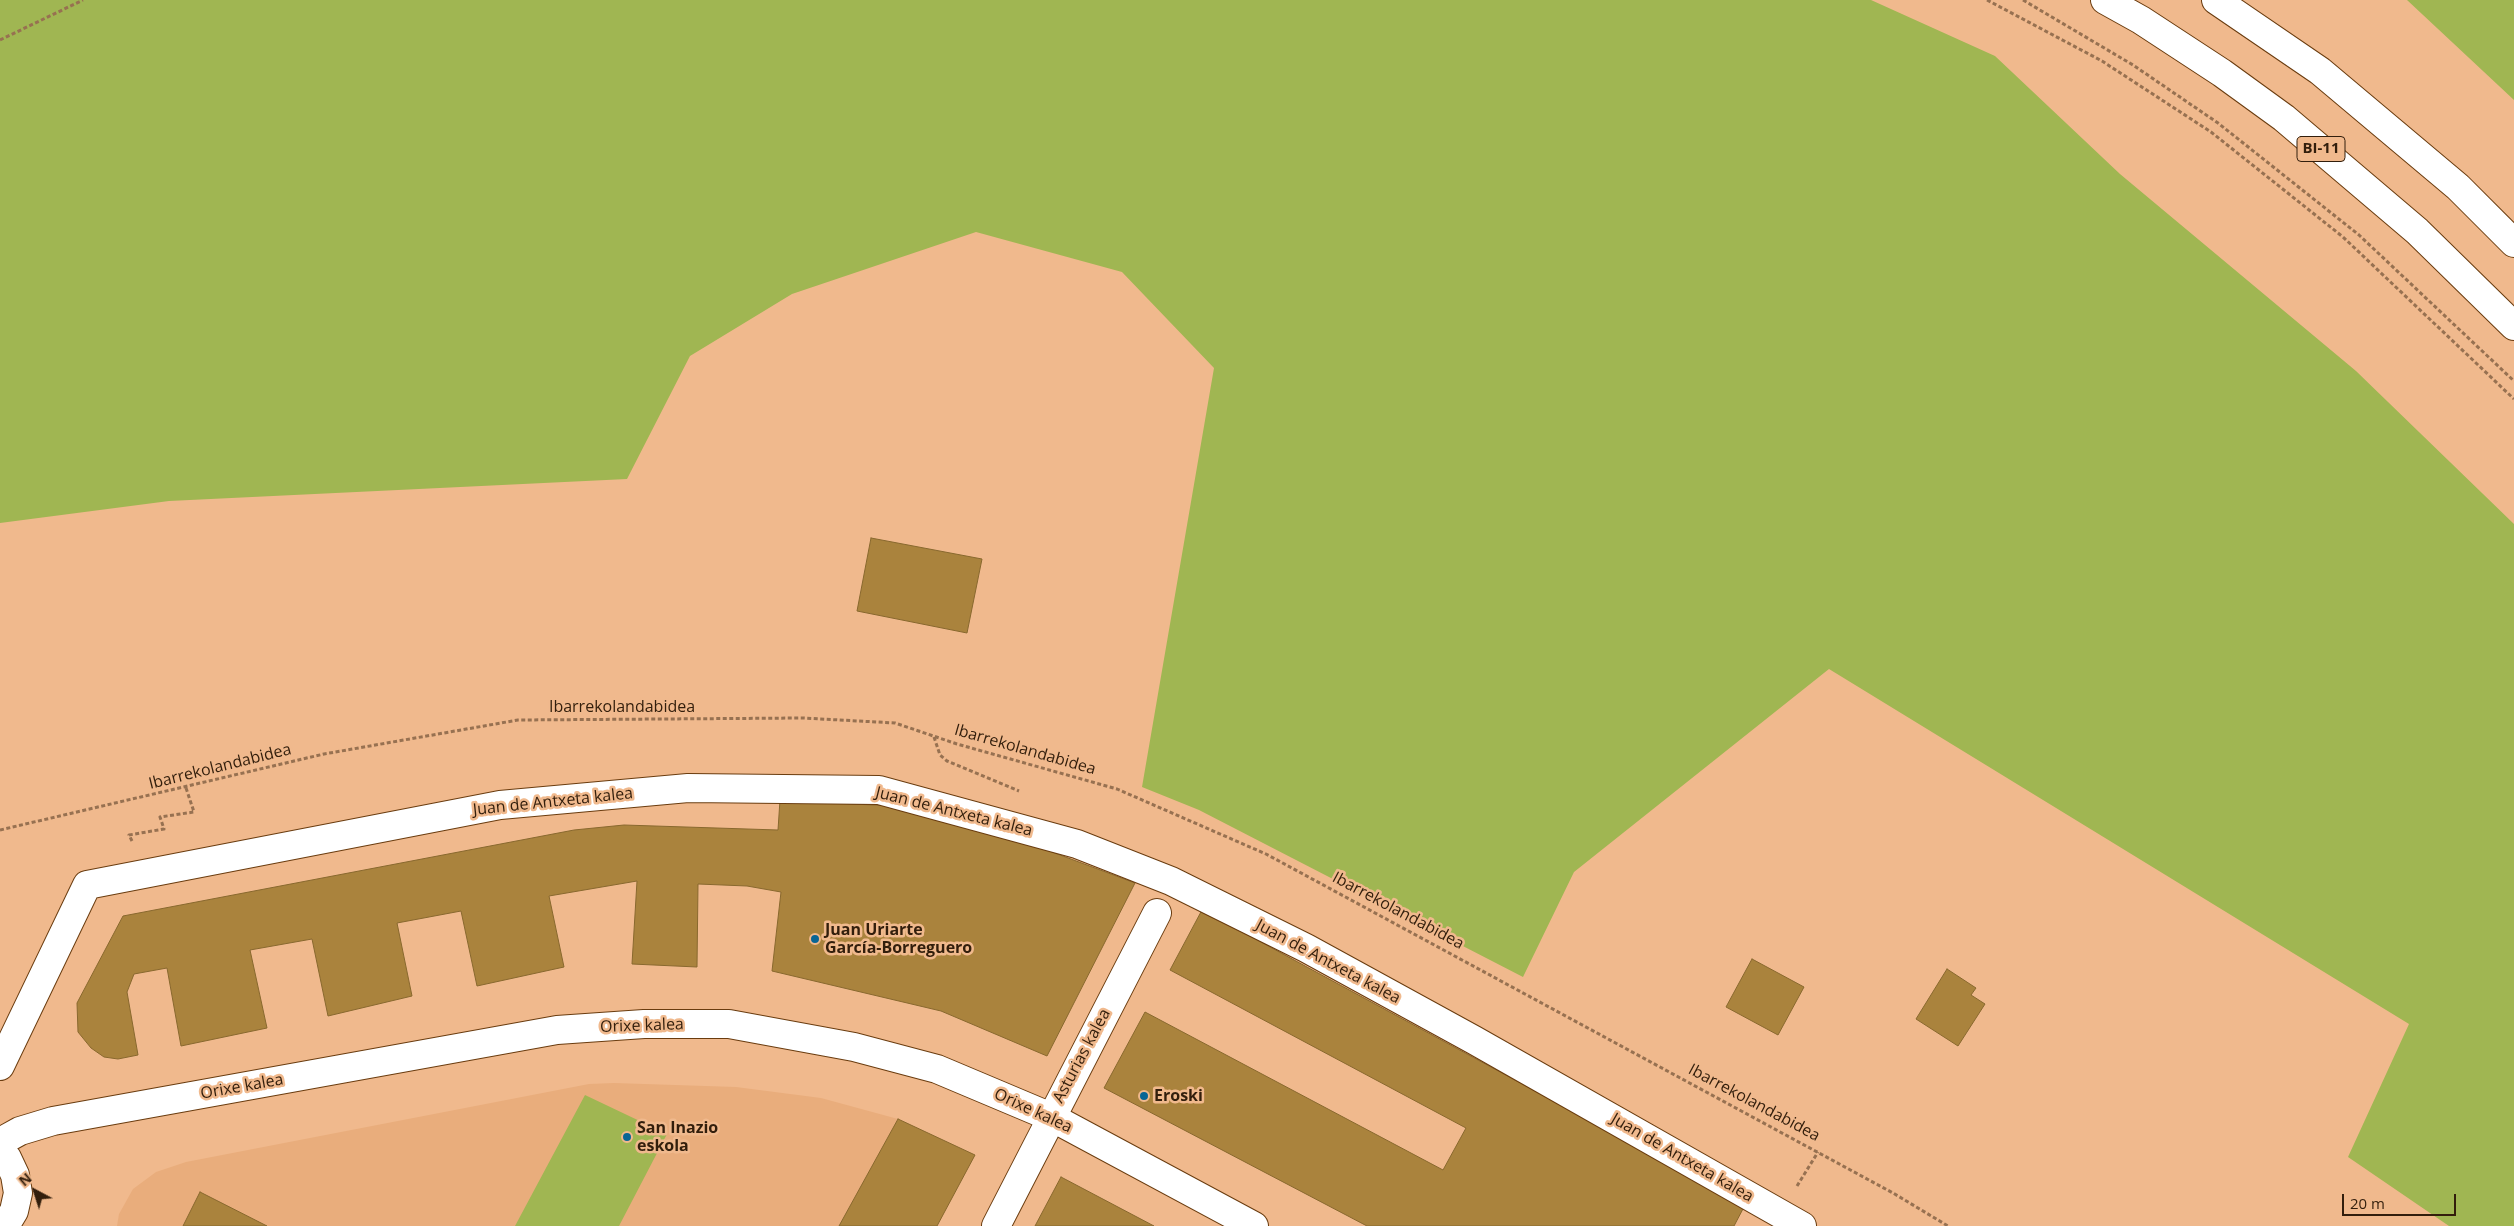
<!DOCTYPE html>
<html>
<head>
<meta charset="utf-8">
<style>
	body { margin:0 }
	#map { position:relative; width:2514px; height:1226px; overflow:hidden; background:#f0b98d; font-family:"Open Sans",sans-serif }
	canvas { display:block }
	.north { position:absolute; left:10px; top:1166px; width:50px; height:50px; -webkit-text-stroke:4px #f0b98d; paint-order:stroke; rotate:320deg; font-size:14px; font-weight:700; line-height:20px; text-align:center; color:#321e0c }
	.north::after { content:''; display:block; margin:auto; width:18px; height:22px; background:#321e0c; clip-path:polygon(50% 0,100% 100%,50% 72%,0 100%) }
	.scale { position:absolute; left:2342px; top:1194px; width:114px; height:22px; box-sizing:border-box; border:2px solid #321e0c; border-top:0; padding-left:6px; font-size:15px; line-height:18px; white-space:nowrap; color:#321e0c; -webkit-text-stroke:4px #f0b98d; paint-order:stroke }
</style>
</head>
<body>
<div id="map">
<canvas width="2514" height="1226"></canvas>
<div class="north">N</div>
<div class="scale">20 m</div>
</div>
<script>
const ctx = document.querySelector('canvas').getContext('2d');
ctx.lineJoin = 'round';
function fillPath(path, color) { ctx.fillStyle = color; ctx.fill(path, 'evenodd'); }
const shape = rows => new Path2D(rows.map(r => 'M' + r).join(''));
function stroke(path, color, width, dash) { ctx.strokeStyle = color; ctx.lineWidth = width; ctx.lineCap = dash ? 'butt' : 'round'; ctx.setLineDash(dash || []); ctx.stroke(path); }
function write(font, color, halo, rows, align = 'center') {
  ctx.font = font + ' "Open Sans",sans-serif'; ctx.lineWidth = 5; ctx.setLineDash([]); ctx.textBaseline = 'middle'; ctx.strokeStyle = halo; ctx.fillStyle = color; for (const [text, x, y, turn = 0] of rows) {
    ctx.save(); ctx.translate(x, y); ctx.rotate((+turn || 0) * Math.PI / 180); ctx.textAlign = isNaN(turn) ? turn : align; if (halo) ctx.strokeText(text, 0, 0); ctx.fillText(text, 0, 0); ctx.restore();
  }
}
fillPath(shape([
	[614,1083,736,1087,821,1098,898,1119,975,1155,937,1226,117,1226,119,1214,133,1189,156,1172,186,1162,589,1084]
]), '#e9ad7c');
fillPath(shape([
	[0,0,1871,0,1995,56,2120,174,2356,371,2514,524,2514,1226,2449,1226,2348,1157,2409,1024,1829,669,1574,872,1523,977,1199,810,1142,787,1214,368,1122,272,976,232,792,294,690,356,627,479,169,501,0,523],
	[2407,0,2514,0,2514,100],
	[585,1095,667,1134,619,1226,515,1226]
]), '#a0b652');
const building = shape([
	[871,538,982,559,967,633,857,611,871,538],
	[780,800,891,806,1004,834,1135,883,1047,1056,941,1011,772,971,781,892,747,886,698,884,697,967,632,964,637,881,549,896,564,967,477,986,461,911,397,923,412,996,328,1016,312,939,250,950,267,1028,181,1046,167,968,134,974,127,992,138,1055,118,1059,104,1057,91,1048,78,1032,77,1003,123,916,574,830,624,825,778,830,780,800],
	[1202,910,1745,1205,1734,1226,1367,1226,1104,1088,1145,1012,1443,1170,1466,1128,1170,970,1202,910],
	[1752,959,1804,987,1778,1035,1726,1007,1752,959],
	[1947,969,1976,988,1971,995,1985,1004,1958,1046,1916,1019,1947,969],
	[898,1119,975,1155,937,1226,839,1226,898,1119],
	[1061,1177,1154,1226,1035,1226,1061,1177],
	[200,1192,267,1226,183,1226,200,1192]
]);
fillPath(building, '#aa833d');
stroke(building, '#88682e', 1);
const minor = shape([
	[0,1066,87,885,500,805,688,788,879,790,1077,844,1171,881,1306,948,1474,1040,1802,1226],
	[0,1142,20,1131,53,1121,557,1030,644,1024,729,1024,854,1047,937,1069,1051,1117,1254,1226],
	[996,1226,1157,913]
]);
const major = shape([
	[2105,0,2141,20,2222,73,2284,118,2417,231,2514,326],
	[2216,0,2320,71,2458,187,2514,243],
	[0,1150,7,1158,15,1175,18,1193,14,1211,5,1226]
]);
stroke(minor, '#6a3c0f', 30);
stroke(major, '#6a3c0f', 30);
stroke(shape([
	[1987,0,2102,61,2211,132,2343,237,2514,399],
	[2023,0,2133,65,2218,123,2359,235,2514,381],
	[0,40,83,0],
	[934,737,940,755,947,761,1019,791],
	[0,830,324,754,518,720,803,718,895,723,957,744,1117,789,1266,854,1893,1193,1948,1226],
	[132,841,129,835,164,829,160,817,194,812,186,788],
	[1797,1186,1818,1152]
]), '#977151', 3, [4, 2.5]);
stroke(minor, '#fff', 28);
stroke(major, '#fff', 28);
for (const [x, y, r, color] of [
	[815,939,5,"#086595"],
	[1144,1096,5,"#086595"],
	[627,1137,5,"#086595"]
]) { const dot = new Path2D(); dot.arc(x, y, r, 0, 2 * Math.PI); ctx.fillStyle = color; ctx.fill(dot); stroke(dot, '#f0b98d', 2); }
for (const [x, y, w] of [
	[2321,149,48]
]) { const box = new Path2D(); box.roundRect(x - w / 2, y - 12.5, w, 25, 4); ctx.fillStyle = '#f0b98d'; ctx.fill(box); stroke(box, '#321e0c', 1); }
write('bold 15px', '#321e0c', null, [
	["BI-11",2321,149]
]);
write('16px', '#321e0c', '#f0b98d', [
	["Ibarrekolandabidea",622,707],
	["Ibarrekolandabidea",1025,750,16],
	["Ibarrekolandabidea",220,767,-14],
	["Juan de Antxeta kalea",553,802,-6],
	["Juan de Antxeta kalea",954,812,14],
	["Ibarrekolandabidea",1398,911,28],
	["Juan de Antxeta kalea",1328,962,28],
	["Orixe kalea",642,1026,-2],
	["Asturias kalea",1082,1056,-62],
	["Orixe kalea",242,1087,-10],
	["Ibarrekolandabidea",1754,1103,28],
	["Orixe kalea",1033,1111,25],
	["Juan de Antxeta kalea",1682,1158,30]
]);
write('bold 16px', '#321e0c', '#f0b98d', [
	["Juan Uriarte",825,930],
	["García-Borreguero",825,948],
	["Eroski",1154,1096],
	["San Inazio",637,1128],
	["eskola",637,1146]
], 'left');
</script>
</body>
</html>
